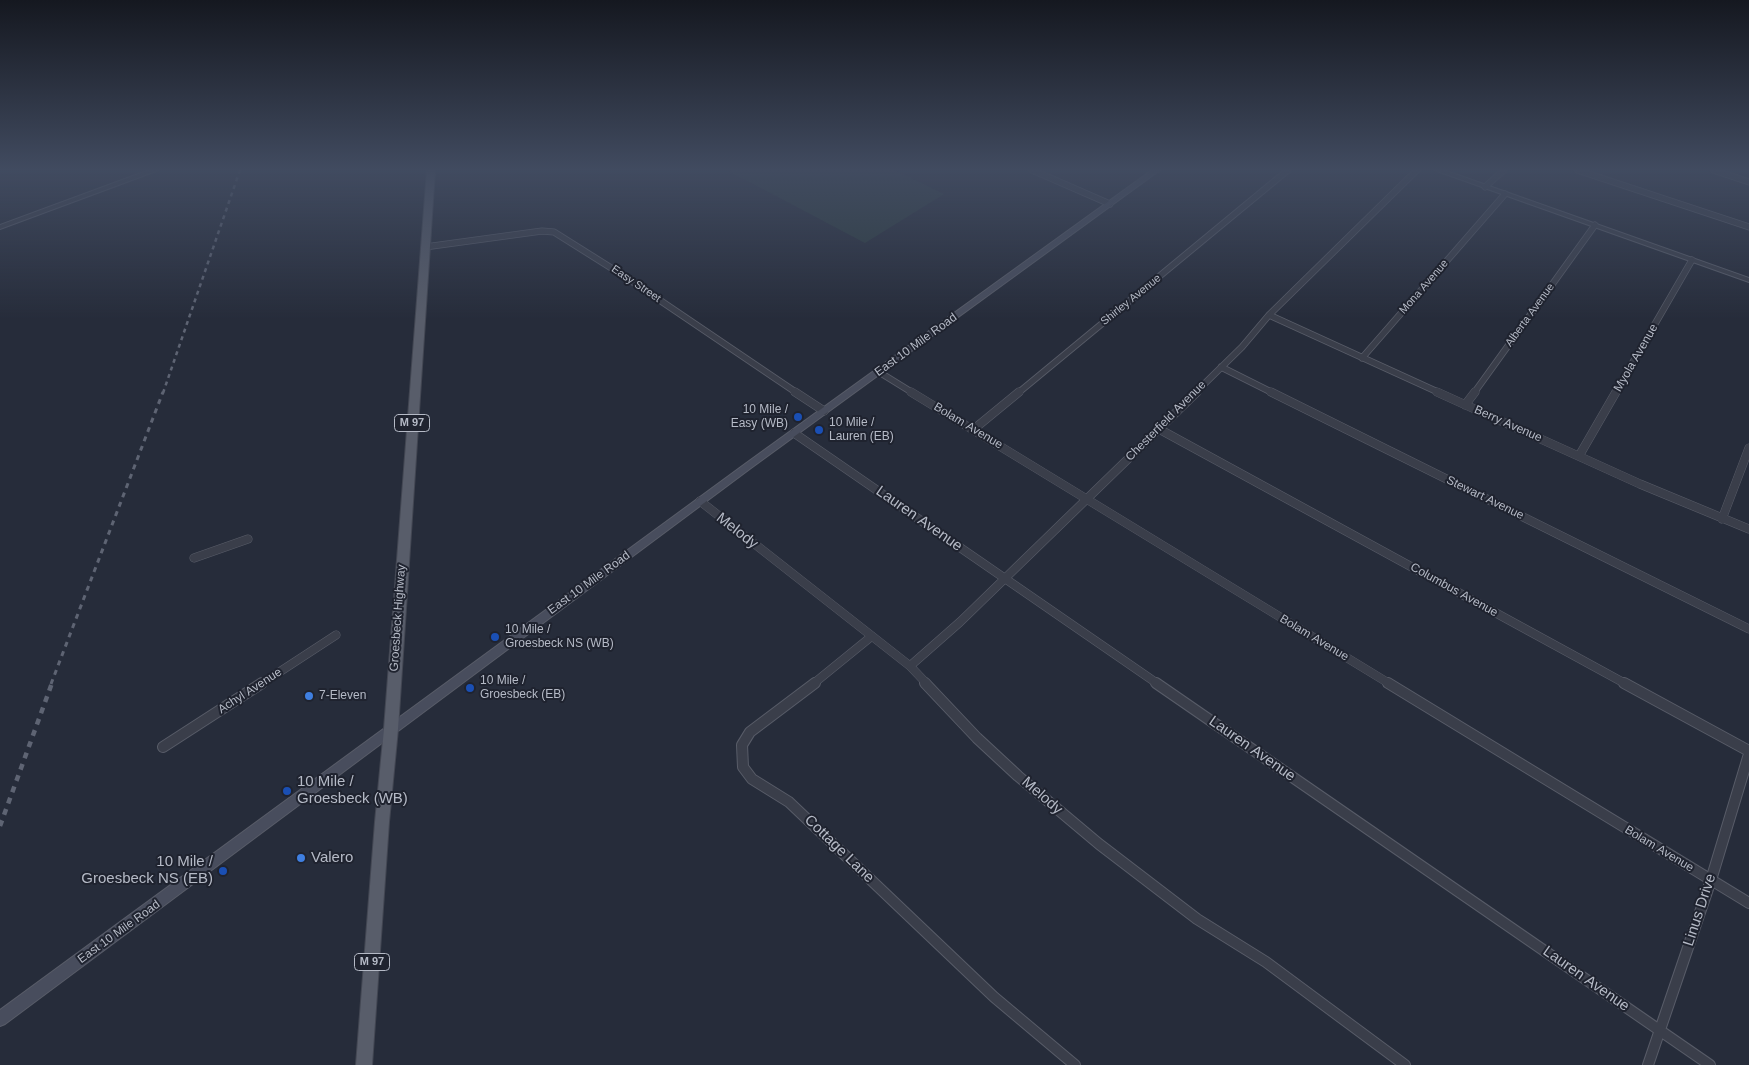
<!DOCTYPE html>
<html>
<head>
<meta charset="utf-8">
<style>
	body { margin:0 }
	canvas { display:block; background:#262c3a }
</style>
</head>
<body>
<canvas width="1749" height="1065"></canvas>
<script>
const ctx = document.querySelector('canvas').getContext('2d');
ctx.lineJoin = 'round';
function fillPath(path, color) { ctx.fillStyle = color; ctx.fill(path, 'evenodd'); }
const shape = rows => new Path2D(rows.map(r => 'M' + r).join(''));
function stroke(path, color, width, dash) { ctx.strokeStyle = color; ctx.lineWidth = width; ctx.lineCap = dash ? 'butt' : 'round'; ctx.setLineDash(dash || []); ctx.stroke(path); }
function write(font, color, halo, rows, align = 'center') {
  ctx.font = font + ' Helvetica,sans-serif'; ctx.lineWidth = 4; ctx.setLineDash([]); ctx.textBaseline = 'middle'; ctx.strokeStyle = halo; ctx.fillStyle = color; for (const [text, x, y, turn = 0] of rows) {
    ctx.save(); ctx.translate(x, y); ctx.rotate((+turn || 0) * Math.PI / 180); ctx.textAlign = isNaN(turn) ? turn : align; if (halo) ctx.strokeText(text, 0, 0); ctx.fillText(text, 0, 0); ctx.restore();
  }
}
fillPath(shape([
	[727,170,894,170,944,194,865,243]
]), '#2c3c3f');
const minorFar2 = shape([
	[1032,170,1110,204],
	[1577,170,1749,227],
	[1713,170,1749,182],
	[1485,187,1504,170],
	[425,247,542,231,554,232,624,276,797,393],
	[1269,315,1440,393],
	[1362,358,1505,194],
	[1221,367,1273,393],
	[879,372,913,393],
	[1018,393,1288,170],
	[1195,393,1242,347,1269,315,1417,170],
	[1474,393,1595,225],
	[1615,393,1692,260]
]);
const minorFar1 = shape([
	[795,392,824,411],
	[911,392,1390,684],
	[1271,392,1749,629],
	[1437,392,1640,484,1749,529],
	[1465,405,1475,392],
	[974,429,1019,392],
	[1159,429,1626,684],
	[794,433,1158,684],
	[1579,456,1616,392],
	[700,501,910,666,927,684],
	[1722,519,1749,448],
	[194,558,248,539],
	[910,666,960,622,1197,392],
	[261,684,336,635],
	[813,684,872,636]
]);
const minor = shape([
	[815,683,750,732,742,745,743,767,752,779,789,802,994,997,1075,1065],
	[925,683,977,738,1018,776,1099,844,1197,919,1266,962,1405,1065],
	[1156,683,1710,1065],
	[1388,683,1749,903],
	[1624,683,1749,751],
	[163,747,262,683],
	[1648,1065,1711,880,1749,754]
]);
const tertiary = shape([
	[149,170,159,170,0,229,0,225,149,170],
	[1434,170,1444,170,1749,278,1749,282,1434,170]
]);
const secondary = shape([
	[1152,170,1160,170,751,468,5,1024,0,1026,0,1010,745,464,1152,170]
]);
const primary = shape([
	[427,170,435,170,398,729,389,822,372,1065,356,1065,375,822,384,729,427,170]
]);
stroke(minorFar2, '#585c68', 7);
stroke(minorFar1, '#585c68', 9);
stroke(minor, '#585c68', 12);
stroke(tertiary, '#585c68', 2);
stroke(secondary, '#585c68', 2);
stroke(primary, '#434753', 2);
stroke(minorFar2, '#3a3e4a', 5.5);
stroke(minorFar1, '#3a3e4a', 8);
stroke(minor, '#3a3e4a', 10);
fillPath(tertiary, '#3a3e4a');
fillPath(secondary, '#484d5d');
fillPath(primary, '#585d6a');
stroke(shape([
	[163,393,240,170]
]), '#5e6473', 2.5, [4, 4]);
stroke(shape([
	[51,684,163,392]
]), '#5e6473', 3, [5, 5]);
stroke(shape([
	[0,826,52,683]
]), '#5e6473', 4.5, [6, 6]);
const sky = ctx.createLinearGradient(0, 0, 0, 320);
sky.addColorStop(0, '#151820');
sky.addColorStop(0.53, '#414b60');
sky.addColorStop(1, '#414b6000');
ctx.fillStyle = sky;
ctx.fillRect(0, 0, 1749, 320);
for (const [x, y, r, color] of [
	[798,417,5,"#1a4fb4"],
	[819,430,5,"#1a4fb4"],
	[495,637,5,"#1a4fb4"],
	[470,688,5,"#1a4fb4"],
	[309,696,5,"#3f7fe0"],
	[287,791,5,"#1a4fb4"],
	[301,858,5,"#3f7fe0"],
	[223,871,5,"#1a4fb4"]
]) { const dot = new Path2D(); dot.arc(x, y, r, 0, 2 * Math.PI); ctx.fillStyle = color; ctx.fill(dot); stroke(dot, '#1f232f', 2); }
write('11px', '#b5bac6', '#1f232f', [
	["Easy Street",636,284,34],
	["Mona Avenue",1424,287,-49],
	["Shirley Avenue",1131,300,-39],
	["Alberta Avenue",1530,315,-54]
]);
for (const [x, y, w] of [
	[412,423,35],
	[372,962,35]
]) { const box = new Path2D(); box.roundRect(x - w / 2, y - 8.5, w, 17, 4); ctx.fillStyle = '#1f232f'; ctx.fill(box); stroke(box, '#b5bac6', 1); }
write('bold 11px', '#b5bac6', null, [
	["M 97",412,423],
	["M 97",372,962]
]);
write('12px', '#b5bac6', '#1f232f', [
	["East 10 Mile Road",916,345,-36],
	["Myola Avenue",1636,358,-60],
	["Chesterfield Avenue",1166,421,-45],
	["Berry Avenue",1508,424,24],
	["Bolam Avenue",968,426,31],
	["Stewart Avenue",1485,498,26],
	["East 10 Mile Road",589,583,-36],
	["Columbus Avenue",1454,590,29],
	["Groesbeck Highway",398,618,-86],
	["Bolam Avenue",1314,638,31],
	["Achyl Avenue",250,691,-33],
	["Bolam Avenue",1659,849,31],
	["East 10 Mile Road",119,932,-36]
]);
write('12px', '#b5bac6', '#1f232f', [
	["10 Mile /",788,410,"right"],
	["Easy (WB)",788,424,"right"],
	["10 Mile /",829,423],
	["Lauren (EB)",829,437],
	["10 Mile /",505,630],
	["Groesbeck NS (WB)",505,644],
	["10 Mile /",480,681],
	["Groesbeck (EB)",480,695],
	["7-Eleven",319,696]
], 'left');
write('15px', '#b5bac6', '#1f232f', [
	["Lauren Avenue",919,519,35],
	["Melody",737,531,38],
	["Lauren Avenue",1252,749,35],
	["Melody",1042,796,41],
	["Cottage Lane",839,849,44],
	["Linus Drive",1700,910,-72],
	["Lauren Avenue",1586,979,35]
]);
write('15px', '#b5bac6', '#1f232f', [
	["10 Mile /",297,782],
	["Groesbeck (WB)",297,799],
	["Valero",311,858],
	["10 Mile /",213,862,"right"],
	["Groesbeck NS (EB)",213,879,"right"]
], 'left');
</script>
</body>
</html>
